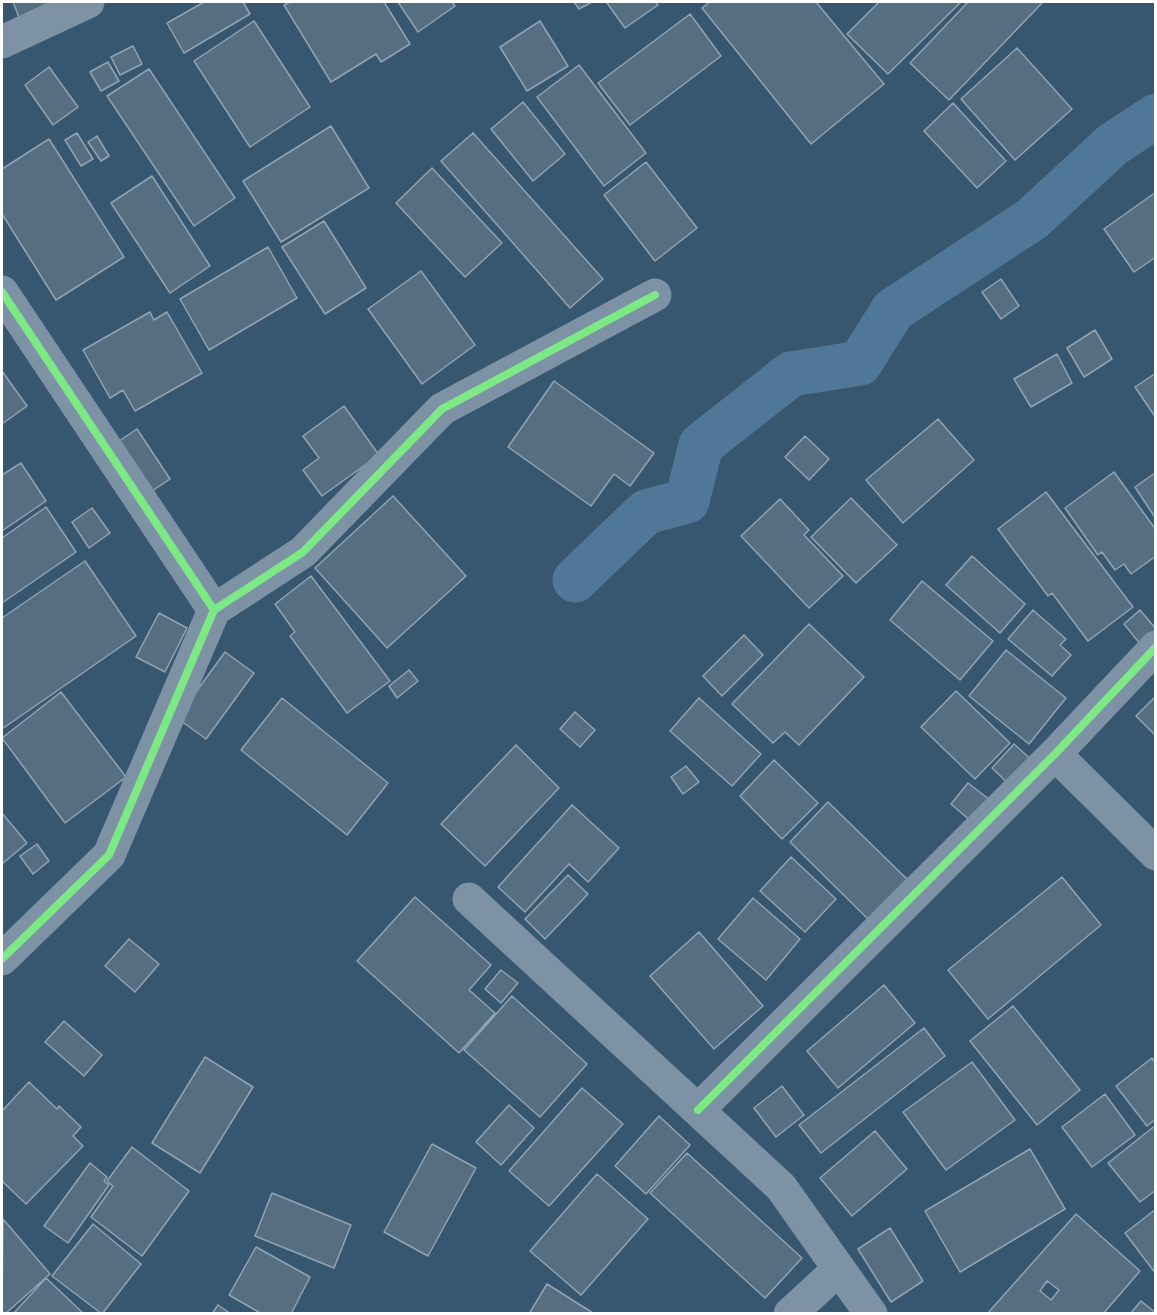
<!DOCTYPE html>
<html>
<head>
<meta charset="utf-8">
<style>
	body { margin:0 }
	#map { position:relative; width:1157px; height:1315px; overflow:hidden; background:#375670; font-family:Figtree,sans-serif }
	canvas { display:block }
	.frame { position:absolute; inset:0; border:3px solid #fff; pointer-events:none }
</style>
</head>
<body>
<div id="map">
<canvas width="1157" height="1315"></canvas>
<div class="frame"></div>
</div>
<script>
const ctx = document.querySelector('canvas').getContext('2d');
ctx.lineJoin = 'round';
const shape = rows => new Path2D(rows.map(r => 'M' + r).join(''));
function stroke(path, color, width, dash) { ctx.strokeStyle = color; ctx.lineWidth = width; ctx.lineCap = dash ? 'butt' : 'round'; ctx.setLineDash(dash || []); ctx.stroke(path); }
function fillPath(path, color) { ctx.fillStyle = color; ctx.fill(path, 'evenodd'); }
stroke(shape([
	[575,580,646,512,687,501,701,445,791,374,860,363,893,310,1032,219,1112,145,1156,116]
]), '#507797', 45);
const building = shape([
	[13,2,61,2,20,20,13,2],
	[204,2,243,2,250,14,184,53,167,23,204,2],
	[290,2,384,2,410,44,381,62,376,54,331,82,284,5,290,2],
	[398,2,452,2,455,6,418,32,398,2],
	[574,2,592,2,579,9,574,2],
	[610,2,656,2,658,5,625,28,607,3,610,2],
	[710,2,816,2,884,84,811,144,702,8,710,2],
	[879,2,961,2,888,74,847,34,879,2],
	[968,2,1043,2,949,100,910,63,968,2],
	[690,14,721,56,630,125,598,83,690,14],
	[254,21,310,107,250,147,194,61,254,21],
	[540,21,568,66,527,91,500,47,540,21],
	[133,46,142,64,120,75,111,57,133,46],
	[1017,48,1072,109,1015,160,961,99,1017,48],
	[108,62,119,81,101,91,90,72,108,62],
	[579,65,646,153,604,186,537,97,579,65],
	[49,67,78,107,53,125,25,85,49,67],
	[149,69,235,198,194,226,107,96,149,69],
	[523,102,565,154,533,181,491,129,523,102],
	[953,103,1006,161,977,188,924,131,953,103],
	[331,126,369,188,281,242,243,181,331,126],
	[77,133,93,159,81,166,65,140,77,133],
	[473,133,603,279,570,308,441,161,473,133],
	[97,136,109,156,101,161,88,142,97,136],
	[49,139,124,257,56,300,2,214,2,169,49,139],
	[646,162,697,228,655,261,604,195,646,162],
	[432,168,502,243,465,277,396,203,432,168],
	[152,176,210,266,170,293,111,203,152,176],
	[1156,192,1156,257,1134,272,1104,229,1156,192],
	[324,221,366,288,325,314,282,247,324,221],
	[268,247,297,298,209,350,180,299,268,247],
	[421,271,475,345,422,384,368,309,421,271],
	[1001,279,1019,306,1001,319,982,292,1001,279],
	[150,312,154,320,167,312,202,373,135,411,123,390,110,398,83,350,150,312],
	[1095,330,1112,359,1084,377,1067,348,1095,330],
	[1057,354,1072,383,1031,407,1014,379,1057,354],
	[2,371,27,406,2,424,2,371],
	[1156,373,1156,418,1135,387,1156,373],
	[554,381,654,453,630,486,614,474,591,506,508,447,554,381],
	[344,406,379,455,322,496,303,470,319,458,303,436,344,406],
	[938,419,974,460,903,523,866,480,938,419],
	[137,429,170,479,149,493,116,443,137,429],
	[805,436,829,459,809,480,785,457,805,436],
	[21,463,46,501,2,531,2,475,21,463],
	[1114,472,1156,530,1156,556,1131,574,1124,564,1115,570,1102,552,1098,555,1065,508,1114,472],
	[1155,473,1156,474,1156,519,1135,487,1155,473],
	[1046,492,1133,607,1088,641,1052,593,1048,596,998,529,1046,492],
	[393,496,466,576,387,648,315,568,393,496],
	[851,498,897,545,856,583,811,537,851,498],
	[780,499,809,530,804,535,843,576,809,608,741,536,780,499],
	[46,507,76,552,2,603,2,538,46,507],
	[92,508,110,533,89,548,72,522,92,508],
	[972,556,1025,604,1000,633,946,585,972,556],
	[85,561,136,636,2,729,2,618,85,561],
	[311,576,390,681,347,713,290,636,295,632,275,604,311,576],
	[922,581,993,641,960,680,890,620,922,581],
	[1033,610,1066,639,1060,645,1071,655,1052,676,1008,639,1033,610],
	[1140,610,1156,629,1156,633,1141,645,1124,624,1140,610],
	[159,613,187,628,165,672,136,657,159,613],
	[809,624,864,677,799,745,785,732,773,743,732,704,809,624],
	[744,635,763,655,722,696,703,676,744,635],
	[1006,650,1066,698,1029,744,969,696,1006,650],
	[225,652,254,673,206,739,177,718,225,652],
	[409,670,418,681,397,698,389,686,409,670],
	[956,691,1010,743,975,779,921,727,956,691],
	[61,692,126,777,65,823,2,738,61,692],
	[1156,696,1156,736,1136,716,1156,696],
	[282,698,388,783,347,835,241,750,282,698],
	[699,698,761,754,732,786,670,731,699,698],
	[575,712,595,730,580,747,560,729,575,712],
	[1014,744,1035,763,1013,788,992,768,1014,744],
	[516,745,559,788,485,866,441,824,516,745],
	[774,760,818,803,782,839,740,796,774,760],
	[686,766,699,782,683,794,671,777,686,766],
	[968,783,990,800,972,822,951,804,968,783],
	[828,802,911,883,872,923,790,842,828,802],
	[572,805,619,848,588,882,569,864,525,912,498,887,572,805],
	[2,813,27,843,2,864,2,813],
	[37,844,49,861,33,874,20,856,37,844],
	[791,857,836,899,805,932,760,891,791,857],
	[568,875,588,894,545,939,525,919,568,875],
	[1062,877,1101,925,988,1019,948,970,1062,877],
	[415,897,491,965,469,990,495,1013,459,1053,357,961,415,897],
	[753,898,800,939,766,980,718,939,753,898],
	[699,932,763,1006,714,1049,650,976,699,932],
	[129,939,159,964,135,992,105,966,129,939],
	[501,970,518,983,501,1003,485,989,501,970],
	[884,985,915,1023,838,1088,807,1051,884,985],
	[512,996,587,1064,540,1117,464,1050,512,996],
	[1013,1006,1080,1090,1037,1125,970,1041,1013,1006],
	[64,1021,102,1055,84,1076,45,1042,64,1021],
	[924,1028,945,1056,821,1153,799,1125,924,1028],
	[205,1057,253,1087,200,1173,152,1143,205,1057],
	[1152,1058,1156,1064,1156,1119,1147,1126,1116,1086,1152,1058],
	[972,1062,1015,1120,946,1170,903,1112,972,1062],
	[29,1082,57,1109,59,1106,81,1127,73,1136,83,1146,26,1204,2,1181,2,1111,29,1082],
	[782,1086,804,1115,776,1137,754,1108,782,1086],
	[582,1088,623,1124,549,1206,509,1171,582,1088],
	[1105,1094,1135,1135,1092,1167,1062,1127,1105,1094],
	[509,1105,534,1128,501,1165,476,1142,509,1105],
	[659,1116,690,1145,646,1194,615,1166,659,1116],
	[1156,1125,1156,1190,1140,1202,1108,1163,1156,1125],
	[875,1131,907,1169,852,1216,820,1178,875,1131],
	[432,1144,476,1168,428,1256,384,1232,432,1144],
	[132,1147,189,1191,142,1256,91,1217,113,1186,107,1181,132,1147],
	[1030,1149,1065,1209,960,1272,925,1211,1030,1149],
	[687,1153,802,1258,765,1298,650,1193,687,1153],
	[90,1163,107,1177,104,1181,109,1185,68,1243,44,1226,90,1163],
	[597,1174,648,1219,581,1295,530,1251,597,1174],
	[272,1193,351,1225,334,1268,255,1236,272,1193],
	[1156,1209,1156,1274,1125,1233,1156,1209],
	[1076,1214,1140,1271,1103,1314,987,1314,1076,1214],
	[1047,1281,1059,1290,1051,1300,1040,1291,1047,1281],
	[3,1219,50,1274,5,1314,2,1311,3,1219],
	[93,1224,141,1264,102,1314,52,1276,93,1224],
	[890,1228,923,1281,891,1302,858,1249,890,1228],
	[256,1247,310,1277,291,1314,262,1314,229,1295,256,1247],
	[46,1278,84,1314,13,1314,46,1278],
	[547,1284,593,1313,593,1314,529,1314,547,1284],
	[1141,1301,1156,1313,1156,1314,1130,1314,1141,1301],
	[218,1305,231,1314,212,1314,218,1305]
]);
fillPath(building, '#556e82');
stroke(building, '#92a4b3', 1.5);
stroke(shape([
	[2,42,88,2],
	[2,292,214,610],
	[1055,754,1156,854],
	[469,899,781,1187,871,1314],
	[2,959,109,855,214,610,303,552,442,409,655,295],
	[698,1110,1055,754,1156,647],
	[790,1314,839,1269]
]), '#7e92a5', 33);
stroke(shape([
	[2,292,214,610],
	[2,959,109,855,214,610,303,552,442,409,655,295],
	[698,1110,1055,754,1156,647]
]), '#7ce984', 8);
</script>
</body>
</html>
